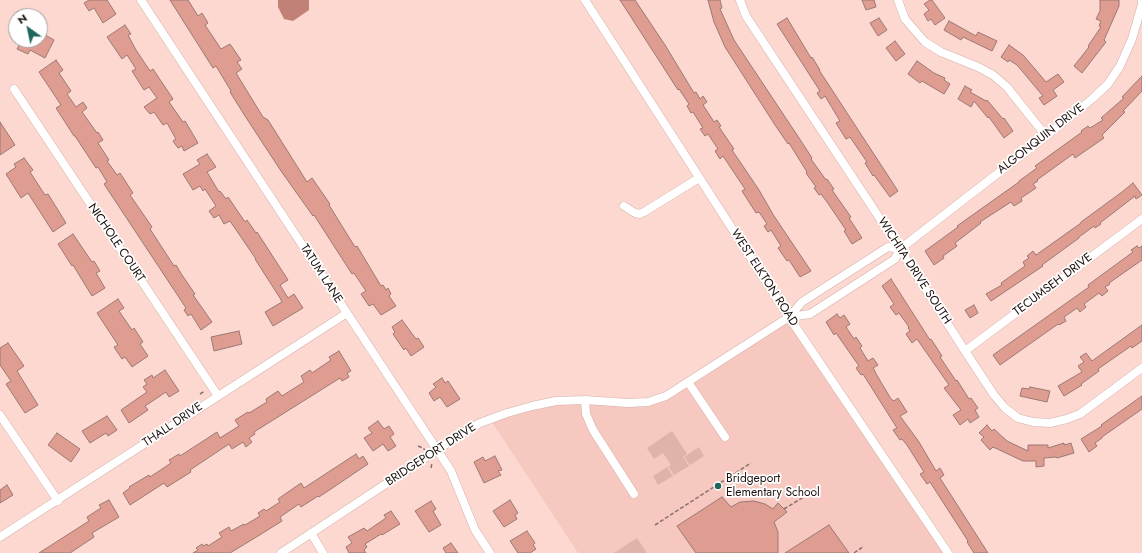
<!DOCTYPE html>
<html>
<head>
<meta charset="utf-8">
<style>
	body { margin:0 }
	#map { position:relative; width:1142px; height:553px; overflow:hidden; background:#fdd8d1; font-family:Jost,sans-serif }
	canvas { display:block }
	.north { position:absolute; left:8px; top:8px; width:40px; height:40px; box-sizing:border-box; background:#fff; border:1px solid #a5a09f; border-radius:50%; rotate:327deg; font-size:11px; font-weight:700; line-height:16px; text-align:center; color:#1e120f }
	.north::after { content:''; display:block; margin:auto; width:14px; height:18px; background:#20675b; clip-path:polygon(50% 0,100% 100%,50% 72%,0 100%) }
</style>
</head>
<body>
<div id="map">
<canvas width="1142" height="553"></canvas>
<div class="north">N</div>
</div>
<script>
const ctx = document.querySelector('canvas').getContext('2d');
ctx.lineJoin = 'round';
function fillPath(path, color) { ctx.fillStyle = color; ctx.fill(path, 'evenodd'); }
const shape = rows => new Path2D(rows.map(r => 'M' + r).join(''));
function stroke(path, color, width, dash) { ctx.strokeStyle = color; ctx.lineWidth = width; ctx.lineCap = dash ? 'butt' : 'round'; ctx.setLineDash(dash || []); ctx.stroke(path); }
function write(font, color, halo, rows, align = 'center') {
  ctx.font = font + ' Jost,sans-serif'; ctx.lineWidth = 3.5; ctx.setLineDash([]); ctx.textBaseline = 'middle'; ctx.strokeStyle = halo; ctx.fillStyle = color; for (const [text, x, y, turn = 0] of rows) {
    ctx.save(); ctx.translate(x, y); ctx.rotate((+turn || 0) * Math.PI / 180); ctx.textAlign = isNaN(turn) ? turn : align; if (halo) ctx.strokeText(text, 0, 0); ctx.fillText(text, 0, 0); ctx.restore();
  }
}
fillPath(shape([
	[789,317,947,553,578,553,490,419,556,401,628,403,666,396]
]), '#f6c8c0');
fillPath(shape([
	[672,431,687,454,683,457,689,466,674,475,668,466,671,465,663,453,654,459,647,448],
	[699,447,704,456,690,465,684,457],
	[667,467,673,476,658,485,653,476],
	[637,538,647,553,614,553]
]), '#e0b3aa');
fillPath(shape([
	[278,0,309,0,309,10,293,21,284,19,278,7]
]), '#c18176');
const building = shape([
	[89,0,107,0,116,14,103,23,94,8,89,11,84,3,89,0],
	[170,0,188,0,198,16,202,13,208,23,205,25,221,49,230,44,241,60,237,62,242,69,236,73,263,117,268,120,307,182,312,178,330,204,329,205,355,247,357,246,381,286,383,285,386,290,388,288,391,294,389,296,396,306,381,315,373,304,369,306,361,294,366,291,354,273,352,274,314,215,313,216,281,171,245,116,230,92,231,91,216,66,213,68,170,0],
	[620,0,635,0,665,45,694,93,696,92,700,99,703,96,707,102,703,105,714,122,717,120,721,126,719,127,734,149,732,150,759,190,774,216,811,271,800,277,789,260,787,261,778,248,781,246,771,230,768,232,764,226,767,224,759,212,756,213,742,191,745,189,723,156,720,159,715,151,718,149,708,134,705,136,700,129,703,128,693,112,691,113,687,106,689,104,679,89,678,90,620,0],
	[708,0,720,0,722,8,720,9,734,40,803,144,812,158,811,159,826,180,827,179,834,189,832,190,851,217,849,218,862,238,852,244,844,231,846,230,827,202,821,194,819,195,814,188,816,187,806,173,807,172,789,143,788,144,775,125,725,47,714,22,708,0],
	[862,0,874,0,876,7,866,10,862,0],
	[930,0,932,0,945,18,935,25,931,19,928,21,924,14,929,10,924,4,930,0],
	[1100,0,1119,0,1119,6,1104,40,1106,42,1082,73,1074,66,1089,47,1088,46,1101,27,1099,26,1101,21,1096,19,1100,11,1100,0],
	[787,18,811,58,812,57,820,70,819,70,898,191,890,197,874,175,873,176,865,163,867,162,850,137,846,139,836,123,840,121,825,96,821,99,817,93,820,91,777,24,787,18],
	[879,18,887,30,878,36,870,23,879,18],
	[949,21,976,36,978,32,997,41,992,51,963,37,961,40,944,30,949,21],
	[125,25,131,34,128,35,136,50,150,71,153,69,173,99,169,102,183,122,185,121,198,143,184,151,182,146,178,148,173,141,176,139,167,123,163,125,154,112,150,114,144,107,157,98,149,87,144,90,132,71,136,69,127,55,122,59,107,37,125,25],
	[40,32,54,40,45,58,30,50,28,54,17,49,22,40,40,40,40,32],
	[895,41,905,54,896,61,886,48,895,41],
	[1009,45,1023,55,1046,82,1058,74,1064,82,1053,90,1057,96,1044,105,1039,98,1043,96,1017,65,1009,60,1008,62,1001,57,1009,45],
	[56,60,63,70,59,73,71,91,67,94,76,107,83,102,87,108,82,112,97,133,98,132,103,140,98,143,109,160,107,161,117,175,120,173,133,193,130,195,152,227,150,229,174,266,176,265,182,275,195,294,193,295,212,322,201,330,191,314,188,316,184,310,186,308,104,184,107,182,98,167,96,168,75,136,74,136,56,108,61,105,39,72,56,60],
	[917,61,934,73,945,78,944,80,950,84,944,94,922,81,920,83,908,74,917,61],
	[1142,76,1142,91,1123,111,1125,112,1102,135,1104,138,1075,158,1073,154,1037,180,1038,181,1033,184,1036,188,1021,198,1022,201,1014,206,1011,202,980,222,981,223,955,243,957,246,943,256,944,258,934,265,925,251,958,227,957,226,1019,182,1019,181,1037,168,1035,166,1082,132,1081,131,1088,126,1090,128,1103,120,1101,118,1124,98,1122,97,1142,76],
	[965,86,972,90,970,92,986,101,987,100,1003,119,1004,118,1013,131,1004,138,989,117,988,118,974,101,971,107,958,99,965,86],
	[0,122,15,145,0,155,0,122],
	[207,154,216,167,207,172,219,192,220,191,226,199,228,197,245,222,247,220,256,233,257,232,288,280,280,285,288,298,294,294,303,308,273,326,265,312,282,302,280,298,255,259,256,259,230,221,224,224,219,215,214,218,209,211,216,206,205,189,203,191,200,186,193,190,183,174,200,164,197,160,207,154],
	[24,158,33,170,30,172,45,195,48,194,66,223,53,232,28,193,21,198,6,174,16,167,14,164,24,158],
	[1133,183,1142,195,1136,199,1135,196,1100,223,1101,224,1095,228,1094,226,1079,237,1079,238,1042,265,1043,266,991,301,986,294,1002,285,1001,283,1025,266,1023,262,1029,258,1027,256,1033,251,1036,255,1081,223,1081,222,1122,192,1133,183],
	[73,234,92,262,94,261,100,271,96,273,105,288,92,296,73,265,72,266,58,244,73,234],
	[1137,246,1139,248,1142,246,1142,260,1109,283,1110,284,1105,287,1108,291,1102,296,1099,293,1084,304,1086,307,1080,312,1077,308,1064,317,1066,321,1059,325,1058,324,1000,365,993,355,1089,287,1088,285,1133,252,1131,250,1137,246],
	[891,279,930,340,931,339,942,356,940,357,956,381,957,380,969,399,971,398,978,408,975,410,979,417,970,423,968,419,960,425,953,415,961,410,944,388,949,385,917,339,912,343,906,334,910,331,908,328,909,327,899,313,896,315,890,307,894,304,882,286,891,279],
	[118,299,124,308,119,311,132,330,134,328,143,342,140,344,148,356,132,367,125,357,122,359,114,347,118,345,97,313,118,299],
	[974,305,978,313,970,318,965,310,974,305],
	[837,314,840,318,844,315,850,324,846,327,854,339,856,337,862,346,860,348,868,361,873,358,878,365,873,368,875,371,875,372,891,399,894,401,898,398,907,412,900,416,919,442,936,471,940,468,944,475,940,478,988,553,974,553,967,542,968,541,930,482,927,484,920,474,924,472,907,445,902,439,900,440,893,430,897,428,863,374,861,375,856,368,859,366,836,333,834,335,826,322,837,314],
	[402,320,416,339,418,338,424,347,411,356,406,348,404,350,393,334,395,332,392,327,402,320],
	[1142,325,1142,341,1132,348,1131,346,1098,369,1099,371,1081,384,1082,385,1064,396,1058,386,1082,372,1078,366,1084,362,1080,357,1086,353,1092,361,1142,325],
	[239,331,242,344,214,351,211,337,239,331],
	[8,343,24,366,17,371,38,405,25,413,6,384,11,381,0,365,0,348,8,343],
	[339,351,351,371,347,373,349,377,342,381,340,378,254,432,255,434,249,438,252,442,246,447,243,442,232,449,229,444,190,470,191,472,167,487,164,483,130,505,123,493,130,488,129,487,149,475,150,477,171,463,169,460,179,454,180,456,217,432,220,438,239,426,235,420,248,412,249,413,267,402,266,399,278,391,282,396,304,382,301,376,310,370,312,373,331,360,329,357,339,351],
	[165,370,179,391,169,397,166,392,145,406,148,410,129,423,121,410,147,392,143,387,147,384,144,380,152,375,153,378,165,370],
	[442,378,445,383,448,381,460,399,447,407,440,397,434,401,429,393,436,387,433,384,442,378],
	[1030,387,1050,391,1047,402,1020,396,1022,388,1029,389,1030,387],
	[1142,396,1142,409,1102,437,1102,438,1095,443,1097,446,1089,452,1081,439,1102,426,1101,425,1142,396],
	[107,416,117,430,108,436,106,433,90,443,82,431,107,416],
	[378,421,384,429,389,426,394,434,390,437,396,446,388,451,383,444,373,451,364,438,372,433,368,428,378,421],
	[987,425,992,431,994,429,1007,441,1028,451,1028,445,1048,445,1048,448,1064,443,1064,445,1071,443,1074,453,1057,458,1056,457,1044,458,1044,466,1036,467,1036,461,1023,461,993,447,990,450,981,440,984,437,979,433,987,425],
	[57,433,80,449,71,462,48,445,57,433],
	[356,454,359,459,363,456,368,464,319,497,318,496,301,507,299,504,280,517,282,521,258,536,230,553,193,553,198,550,196,548,202,544,203,546,207,544,208,546,222,537,219,533,229,527,231,531,244,524,245,525,260,516,258,513,264,509,266,511,280,502,278,499,301,483,304,488,356,454],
	[495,456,502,470,498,471,501,475,484,483,474,462,483,457,485,461,495,456],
	[7,485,13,495,0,503,0,490,7,485],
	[722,497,731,507,740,502,754,501,765,504,773,509,778,503,787,512,774,522,778,532,778,553,696,553,677,526,722,497],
	[109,500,119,517,92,533,94,537,70,553,39,553,89,521,87,517,101,508,99,505,109,500],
	[510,500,518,513,515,515,517,519,504,527,493,511,510,500],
	[431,501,436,509,433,511,441,525,429,532,415,511,431,501],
	[391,511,400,524,382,535,381,534,365,544,367,547,364,550,366,553,349,553,346,547,352,543,348,537,364,528,367,531,386,518,384,515,391,511],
	[829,525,849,553,785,553,829,525],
	[527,531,535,543,533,545,536,549,530,553,518,553,510,541,527,531],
	[451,543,458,553,446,553,443,548,451,543]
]);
fillPath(building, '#df9d91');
stroke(building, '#9b7973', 1);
const minor = shape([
	[141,0,451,471,475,530,490,553],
	[585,0,789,317,948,553],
	[740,0,746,16,900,249,965,351,994,395,1005,408,1018,418,1033,422,1050,423,1067,419,1080,414,1142,368],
	[898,0,905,19,925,42,941,52,978,67,993,75,1007,87,1046,136],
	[14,89,218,396],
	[624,206,635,213,640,214,644,212,699,178],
	[789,317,810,314,895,259,900,249,1046,136,1092,99,1108,84,1120,66,1132,39,1142,4,1142,0],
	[965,351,1142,219],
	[688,382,725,437],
	[585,400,586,414,593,430,634,494],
	[0,415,58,501],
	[311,533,323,553],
	[0,537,347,313],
	[281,553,463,433,480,423,507,413,532,406,556,401,585,400,628,403,648,402,666,396,789,317,802,302,888,247,900,249]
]);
stroke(minor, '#d4b0aa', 9);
stroke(shape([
	[200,394,205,391],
	[418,446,423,448,425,450],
	[431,468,432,463],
	[784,509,820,487],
	[655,525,751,463],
	[854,553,864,546]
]), '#89716c', 1.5, [4, 2]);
stroke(minor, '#fff', 8);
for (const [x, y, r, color] of [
	[718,486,4,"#20675b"]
]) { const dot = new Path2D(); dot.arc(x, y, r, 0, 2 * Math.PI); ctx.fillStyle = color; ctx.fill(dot); stroke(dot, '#fff', 1.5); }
write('12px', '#1e120f', '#fff', [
	["ALGONQUIN DRIVE",1041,139,-38],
	["NICHOLE COURT",116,243,56],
	["WICHITA DRIVE SOUTH",914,271,57],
	["TATUM LANE",321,274,57],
	["WEST ELKTON ROAD",764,278,57],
	["TECUMSEH DRIVE",1053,285,-37],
	["THALL DRIVE",173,425,-34],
	["BRIDGEPORT DRIVE",431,455,-33]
]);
write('12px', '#1e120f', '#fff', [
	["Bridgeport",726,479],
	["Elementary School",726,493]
], 'left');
</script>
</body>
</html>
